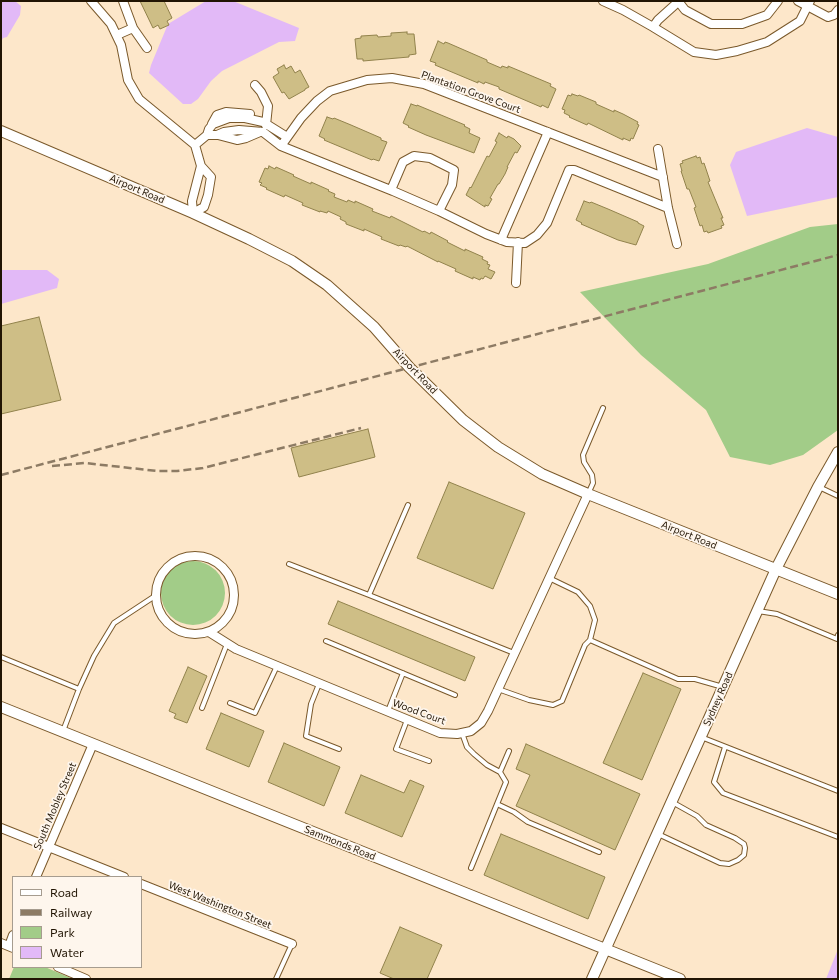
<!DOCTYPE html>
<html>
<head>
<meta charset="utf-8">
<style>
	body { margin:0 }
	#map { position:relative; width:839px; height:980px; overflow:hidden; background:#fde7ca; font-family:Commissioner,sans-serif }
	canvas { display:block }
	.frame { position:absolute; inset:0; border:2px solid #211403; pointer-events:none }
	.legend { position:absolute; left:12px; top:876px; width:130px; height:92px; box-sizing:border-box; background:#fef6ed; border:1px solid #a69c8f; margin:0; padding:5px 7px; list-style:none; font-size:12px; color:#211403 }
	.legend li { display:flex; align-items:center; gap:8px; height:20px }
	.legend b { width:20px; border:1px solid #a69c8f }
</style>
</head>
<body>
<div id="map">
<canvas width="839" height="980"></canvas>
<div class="frame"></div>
<ul class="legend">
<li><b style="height:5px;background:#fff"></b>Road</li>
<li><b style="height:5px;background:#8d7b64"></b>Railway</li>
<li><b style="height:11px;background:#a2cc88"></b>Park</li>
<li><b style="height:11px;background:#e2b9f7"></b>Water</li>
</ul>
</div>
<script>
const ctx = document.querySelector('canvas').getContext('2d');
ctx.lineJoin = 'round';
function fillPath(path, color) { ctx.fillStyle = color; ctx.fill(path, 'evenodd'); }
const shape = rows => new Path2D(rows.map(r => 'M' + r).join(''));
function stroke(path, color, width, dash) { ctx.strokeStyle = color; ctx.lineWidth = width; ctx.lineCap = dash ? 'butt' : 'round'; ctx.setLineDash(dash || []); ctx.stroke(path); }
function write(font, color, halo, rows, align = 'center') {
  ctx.font = font + ' Commissioner,sans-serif'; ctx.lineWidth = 3.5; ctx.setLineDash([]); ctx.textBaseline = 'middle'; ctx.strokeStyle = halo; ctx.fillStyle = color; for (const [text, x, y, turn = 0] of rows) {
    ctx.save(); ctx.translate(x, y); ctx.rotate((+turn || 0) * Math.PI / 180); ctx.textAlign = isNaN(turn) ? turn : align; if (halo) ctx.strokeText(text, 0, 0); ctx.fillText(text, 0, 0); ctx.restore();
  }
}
fillPath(shape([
	[838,224,838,430,803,455,770,465,730,457,706,410,641,355,580,292,708,264,810,227],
	'161 593a32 32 0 1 1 64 0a32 32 0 1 1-64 0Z',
	[14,967,45,967,73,979,9,979]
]), '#a2cc88');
fillPath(shape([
	[1,1,15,1,21,6,20,15,7,37,3,38,1,42],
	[206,1,233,1,299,28,295,41,279,42,222,71,211,81,198,99,191,104,183,104,149,73,151,65,168,24],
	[807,128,838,137,838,197,747,216,730,165,736,152],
	[1,270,47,270,59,279,57,288,1,304],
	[838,949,838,979,826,979]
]), '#e2b9f7');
const building = shape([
	[140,1,164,1,172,18,167,21,169,25,160,29,158,25,153,28,140,1],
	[407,32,407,34,414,34,416,54,409,55,409,57,363,61,363,59,357,59,355,39,361,38,361,36,377,35,378,37,391,36,391,33,407,32],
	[438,41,444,44,445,42,448,43,487,60,487,62,501,68,502,66,508,68,508,66,551,84,550,86,556,89,548,108,542,105,541,107,499,89,499,87,485,82,484,84,478,81,478,83,435,65,436,63,430,61,438,41],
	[284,65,286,69,291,66,295,73,300,70,309,87,305,89,305,90,289,99,284,92,282,93,273,77,279,73,277,69,284,65],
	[572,94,578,96,579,95,596,102,596,104,614,112,614,110,623,114,638,122,637,124,639,125,633,139,631,138,630,141,623,138,623,140,588,123,587,125,569,117,570,116,564,113,565,110,562,109,568,95,571,96,572,94],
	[411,104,417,106,417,105,465,125,464,126,470,129,469,133,480,138,474,153,426,135,408,127,409,126,403,123,411,104],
	[327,117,333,119,334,118,351,125,381,138,381,140,387,142,379,161,373,159,372,160,324,140,325,139,319,136,327,117],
	[499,133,507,138,508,136,514,139,521,146,517,153,515,152,507,167,508,167,505,174,499,184,498,184,490,198,492,199,488,206,485,205,485,207,466,195,470,187,471,188,487,156,489,157,497,142,495,141,499,133],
	[696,156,697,158,700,157,702,164,704,163,710,181,708,182,723,218,721,218,724,225,721,226,722,228,708,233,707,231,704,232,702,225,700,226,694,208,696,207,689,189,687,189,681,171,682,171,680,164,683,163,682,161,696,156],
	[269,166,275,169,276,167,294,175,293,176,311,184,311,182,329,190,328,191,335,194,334,197,347,202,348,200,355,203,355,201,373,209,372,211,390,218,391,216,423,232,424,231,430,234,431,232,448,241,447,242,465,251,465,249,483,257,482,259,488,262,487,264,490,265,488,269,495,272,491,279,485,276,483,279,481,278,480,280,473,277,473,279,455,271,456,269,438,261,438,262,407,246,406,247,400,245,399,246,381,239,382,237,364,229,364,231,346,224,346,222,340,219,341,217,328,211,327,213,320,211,320,212,302,205,303,203,285,195,284,197,266,189,267,188,260,185,262,183,259,182,265,168,268,169,269,166],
	[584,201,590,203,591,202,608,209,638,222,638,223,644,226,636,245,618,240,581,224,582,223,576,220,584,201],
	[39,317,61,400,1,414,1,326,39,317],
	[368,429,375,457,299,477,291,448,368,429],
	[449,482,525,513,493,589,417,558,449,482],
	[338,601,475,657,465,681,328,624,338,601],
	[188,667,207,676,187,723,174,718,176,714,169,711,188,667],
	[643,673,681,689,642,780,603,763,643,673],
	[221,713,264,731,249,767,206,749,221,713],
	[284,743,340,767,324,806,268,782,284,743],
	[526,744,640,794,615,850,516,806,530,775,516,769,526,744],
	[361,775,404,793,410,780,424,786,402,837,345,813,361,775],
	[501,834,605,877,588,919,484,875,501,834],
	[400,927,442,945,427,979,394,979,380,973,400,927]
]);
fillPath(building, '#cebe86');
stroke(building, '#91824c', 1);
const service = shape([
	[819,487,838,496],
	[588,494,593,483,592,475,584,462,583,455,603,408],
	[408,505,369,595,514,653],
	[289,564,369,595],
	[549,578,578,592,590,606,595,620,590,640],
	[758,611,777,614,837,639,838,635],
	[326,641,455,695],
	[1,657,79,689,63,731],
	[319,684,311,704,306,736,339,749],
	[79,689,94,656,114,623,155,596],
	[498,689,529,700,553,705,562,701,585,645,590,640,678,679,695,679,723,687],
	[230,703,255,713,277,666],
	[202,708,227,644],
	[388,711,403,673],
	[407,720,396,749,429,761],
	[462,733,467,747,474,754,487,765,500,772,506,782,471,868],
	[701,737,838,791],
	[725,747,714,782,723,793,838,837],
	[500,772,509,751],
	[497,804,514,812,528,822,599,852],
	[658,834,720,863,729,864,738,860,744,855,745,848,744,844,735,838,706,825,697,816,672,802],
	[276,979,292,944]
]);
const minor = shape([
	[91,1,111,24,121,45,128,80,139,99,195,145,201,166],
	[123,1,133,28,147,48],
	[603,1,623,10,653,27,694,52,716,55,737,51,767,42,800,21,810,1],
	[678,1,685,10,711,24,742,24,767,15,778,1],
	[798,1,828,17,834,15,838,10],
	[653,27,658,20,678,2],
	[117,35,133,28],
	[255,85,261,92,268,106,266,125],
	[212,124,217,115,226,112,250,114],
	[207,135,217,135,224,132,239,130,263,132,281,146,393,191,439,211,486,234,507,242,525,243,537,235,547,223,569,170,574,170,668,208],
	[218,135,237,140,246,138,260,132],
	[195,145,207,135,209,129,213,124,229,118,245,118,263,122,287,137],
	[281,146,301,118,317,101,330,91,367,80,392,78,424,84,663,177],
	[658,149,668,208,677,244],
	[201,166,211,177,208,195,204,207,193,213,192,201,201,166],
	[391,190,403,162,414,156,430,158,454,170,452,185,439,211],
	[501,240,548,132],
	[516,283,518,242],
	'156 595a39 39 0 1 1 78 0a39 39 0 1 1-78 0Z',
	[209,632,236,649,440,733,457,734,471,731,481,723,488,711,588,494],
	[1,828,124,877],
	[36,877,93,744],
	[141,884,292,944],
	[1,943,13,948],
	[9,946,13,935],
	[58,967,86,979]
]);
const tertiary = shape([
	[1,131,193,213,249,239,292,261,327,285,374,327,409,367,463,420,498,447,542,474,588,494,838,594],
	[1,707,680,979],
	[592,979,776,569,818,487,838,452]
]);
stroke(service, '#7a592b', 6);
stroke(minor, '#7a592b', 10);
stroke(tertiary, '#7a592b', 12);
stroke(service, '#fff', 4);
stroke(minor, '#fff', 8);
stroke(tertiary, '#fff', 10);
stroke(shape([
	[52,466,85,463,157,471,177,471,203,468,361,428],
	[1,475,838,255]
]), '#8d7b64', 2.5, [8, 4]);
write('10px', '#211403', '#fef6ed', [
	["Plantation Grove Court",471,92,20],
	["Airport Road",137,189,23],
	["Airport Road",415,371,46],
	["Airport Road",689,535,22],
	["Sydney Road",718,699,-66],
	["Wood Court",419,712,20],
	["South Mobley Street",55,806,-67],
	["Sammonds Road",340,843,22],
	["West Washington Street",220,905,22]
]);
</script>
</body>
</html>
